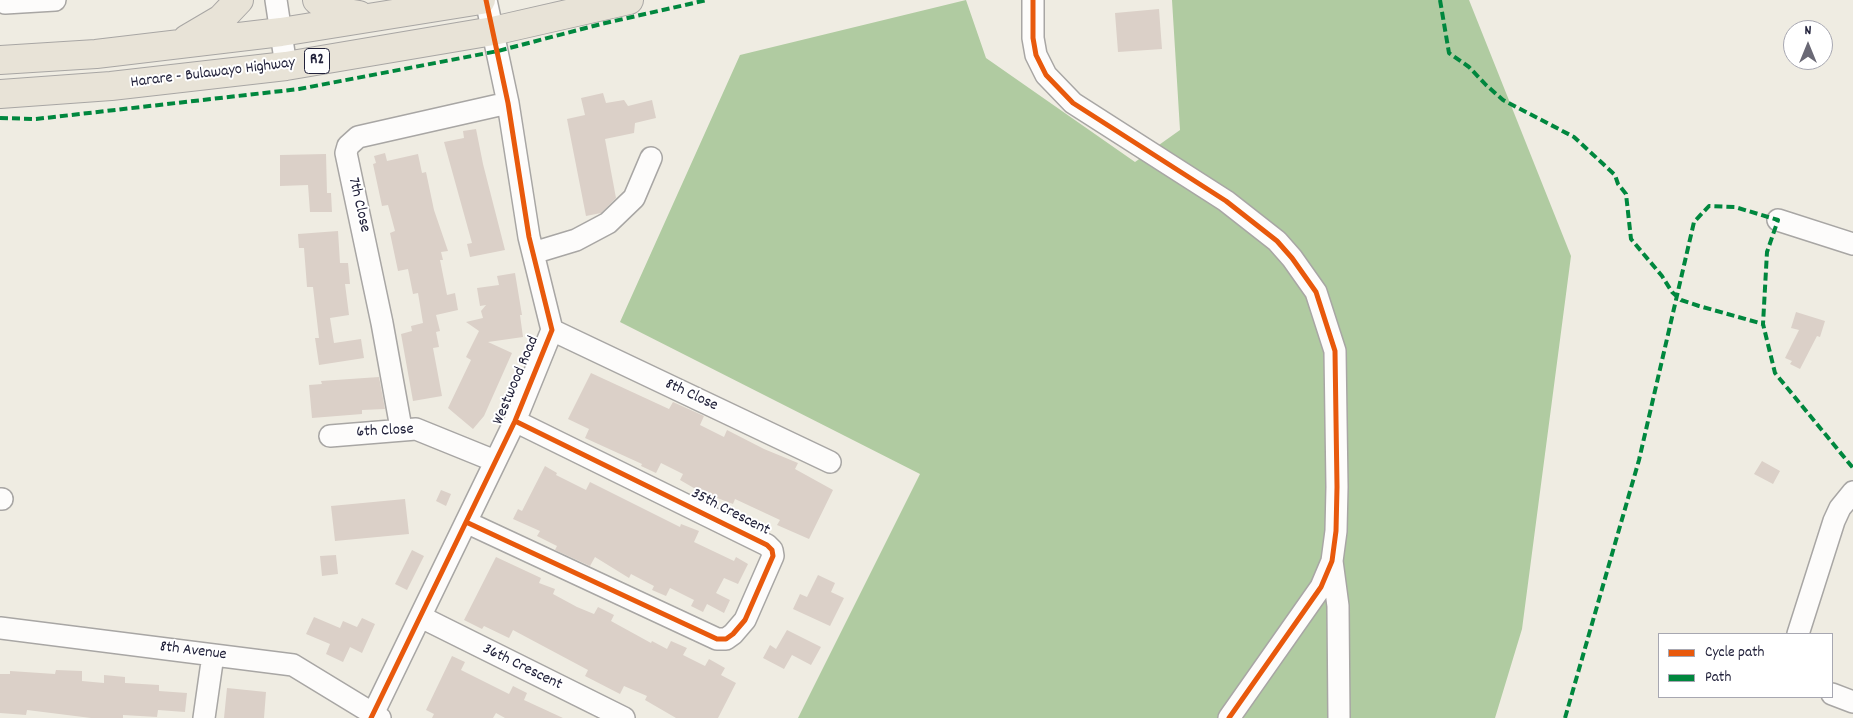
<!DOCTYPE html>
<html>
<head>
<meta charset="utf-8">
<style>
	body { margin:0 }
	#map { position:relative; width:1853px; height:718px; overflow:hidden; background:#efece2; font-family:Dekko,sans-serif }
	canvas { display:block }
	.legend { position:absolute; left:1658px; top:633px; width:175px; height:65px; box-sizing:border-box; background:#fff; border:1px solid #a7a7b1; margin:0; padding:6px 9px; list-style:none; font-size:15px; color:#22223b }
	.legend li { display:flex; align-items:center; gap:10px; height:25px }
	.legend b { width:25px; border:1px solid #a7a7b1 }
	.north { position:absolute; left:1783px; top:20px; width:50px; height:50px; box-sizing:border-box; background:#fff; border:1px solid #a7a7b1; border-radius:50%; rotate:0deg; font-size:14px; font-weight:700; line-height:20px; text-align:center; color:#22223b }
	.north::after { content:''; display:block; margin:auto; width:18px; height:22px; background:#6a6975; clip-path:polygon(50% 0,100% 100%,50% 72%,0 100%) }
</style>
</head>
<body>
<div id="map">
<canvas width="1853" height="718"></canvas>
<ul class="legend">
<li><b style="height:6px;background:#e8590c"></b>Cycle path</li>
<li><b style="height:6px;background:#00873e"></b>Path</li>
</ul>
<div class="north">N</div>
</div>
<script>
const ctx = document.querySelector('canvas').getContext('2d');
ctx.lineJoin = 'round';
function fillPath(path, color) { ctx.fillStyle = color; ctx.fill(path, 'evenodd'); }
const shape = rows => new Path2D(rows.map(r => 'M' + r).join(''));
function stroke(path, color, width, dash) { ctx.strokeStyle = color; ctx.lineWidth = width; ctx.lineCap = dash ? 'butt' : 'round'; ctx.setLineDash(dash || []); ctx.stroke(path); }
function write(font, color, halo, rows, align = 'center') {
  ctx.font = font + ' Dekko,sans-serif'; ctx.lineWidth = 4; ctx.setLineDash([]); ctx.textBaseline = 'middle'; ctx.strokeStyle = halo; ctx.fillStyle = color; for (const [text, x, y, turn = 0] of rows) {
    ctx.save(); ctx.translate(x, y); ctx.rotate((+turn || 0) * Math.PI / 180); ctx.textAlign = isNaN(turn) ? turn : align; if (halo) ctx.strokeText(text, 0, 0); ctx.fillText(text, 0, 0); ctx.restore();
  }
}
fillPath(shape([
	[966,0,986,58,1135,162,1180,130,1172,0,1469,0,1571,256,1522,629,1495,718,798,718,920,474,620,322,740,55]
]), '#b0cba1');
fillPath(shape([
	[1159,9,1162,49,1118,52,1115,13],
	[603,93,606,103,624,100,628,106,652,100,656,118,635,123,634,133,605,139,616,198,601,213,586,216,567,119,585,115,581,98],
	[476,129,483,164,505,250,470,257,467,244,472,243,444,142,464,138,463,131],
	[385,153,387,161,418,154,422,173,426,172,434,210,448,251,441,252,443,260,440,260,447,295,455,293,458,310,436,315,440,331,436,332,439,347,433,348,442,396,413,401,401,334,412,331,411,326,423,323,418,293,413,294,408,269,398,271,390,233,395,231,388,205,382,206,373,164,376,163,374,156],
	[326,154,327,193,331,193,332,212,310,212,308,185,280,186,280,155],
	[338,231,340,263,348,263,350,284,345,284,349,315,330,318,334,343,361,339,364,358,319,365,315,338,319,338,313,287,307,287,304,248,299,248,298,234],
	[515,273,522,315,520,315,523,337,488,342,512,353,484,416,473,429,448,408,471,360,466,357,479,331,466,322,483,318,481,311,486,305,480,306,477,288,499,285,497,276],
	[1796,312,1825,321,1820,337,1817,336,1800,369,1790,364,1792,361,1785,358,1799,330,1791,328],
	[591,373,669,409,673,402,704,416,700,425,724,437,727,430,764,449,798,463,795,469,833,490,809,539,777,525,780,520,735,499,733,504,699,491,680,480,683,474,661,463,656,473,641,466,642,464,585,438,589,429,568,419],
	[379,377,385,409,362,410,362,414,312,418,309,385,322,384,321,381],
	[1762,461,1780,471,1773,484,1754,474],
	[545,466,557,473,556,475,586,490,590,482,680,527,681,524,699,531,694,542,734,561,736,557,748,564,738,584,724,578,716,593,730,600,724,613,707,604,703,612,691,606,694,600,670,588,666,596,652,590,654,586,631,574,629,578,595,557,590,566,555,550,557,546,537,536,540,531,513,519,518,509,522,511],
	[441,490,451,494,446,506,436,501],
	[405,499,409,534,335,541,331,506],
	[412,550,424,556,407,590,395,584],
	[336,555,338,574,322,576,320,556],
	[496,557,541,578,539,583,555,589,553,594,577,607,594,614,598,607,614,615,611,621,651,643,652,641,667,649,671,641,687,648,683,655,705,666,709,659,725,668,721,675,736,683,718,718,676,718,645,700,647,696,624,686,620,694,585,676,588,670,513,630,509,638,484,626,482,629,464,620],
	[818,575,835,583,831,592,844,598,830,626,793,609,800,594,807,597],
	[314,617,340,628,343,621,357,627,362,618,375,624,362,653,350,647,343,662,326,654,330,644,306,634],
	[787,630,821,647,811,665,792,655,784,669,763,658,770,645,776,649],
	[452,656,465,662,461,670,509,694,513,686,527,693,524,700,563,718,505,718,496,713,493,718,432,718,434,714,426,710],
	[56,670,82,671,82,681,104,683,104,675,125,677,125,683,159,685,159,691,187,693,185,712,158,710,157,717,123,715,123,718,91,718,27,710,26,715,0,713,0,674,10,674,10,671,55,674],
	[227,688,266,692,264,718,224,718]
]), '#dbd0c8');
const minor = shape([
	[276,0,286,66],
	[1033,0,1033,38,1036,55,1046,75,1073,103,1226,201,1277,241,1292,258,1316,292,1335,351,1337,487,1336,531,1332,561,1321,587,1229,718],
	[5,3,55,0],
	[1778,220,1853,244],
	[533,253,576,240,608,223,634,198,651,158],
	[552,330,830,462],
	[401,428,382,323,346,153,348,146,358,137,508,103],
	[330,436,416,429,495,461],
	[0,499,2,499],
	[466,522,717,639,726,639,733,634,745,620,773,556,772,550,767,545,515,421],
	[1332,561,1338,606,1339,718],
	[421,617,624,718],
	[0,628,293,665,380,718],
	[1798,634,1834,521,1840,508,1853,492],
	[1832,694,1853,702],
	[204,718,213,655],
	[371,718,515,421,552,330,529,237,508,103,486,0]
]);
const highway = shape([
	[317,0,323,5,340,12,359,15],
	[187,39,221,19,239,0],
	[0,60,96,54,281,32,481,0],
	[0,94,111,86,286,66,493,31,629,0]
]);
stroke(minor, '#a8a6a4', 24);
stroke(highway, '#a8a6a4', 30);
stroke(minor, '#fdfcfb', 21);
stroke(highway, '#e8e3d7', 28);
stroke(shape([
	[1440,0,1449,53,1469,67,1486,85,1503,100,1574,137,1615,175,1618,184,1626,194,1631,239,1662,276,1672,292,1681,300,1699,306,1763,324],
	[0,118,36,119,299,89,498,51,601,24,707,0],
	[1565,718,1639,460,1694,222,1709,206,1735,207,1778,220,1767,252,1763,324,1775,373,1853,468]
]), '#00873e', 4, [8, 4]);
stroke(shape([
	[1033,0,1033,38,1036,55,1046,75,1073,103,1226,201,1277,241,1292,258,1316,292,1335,351,1337,487,1336,531,1332,561,1321,587,1229,718],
	[466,522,717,639,726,639,733,634,745,620,773,556,772,550,767,545,515,421],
	[371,718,515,421,552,330,529,237,508,103,486,0]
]), '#e8590c', 5);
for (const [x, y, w] of [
	[317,61,25]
]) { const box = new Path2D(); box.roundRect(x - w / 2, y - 12.5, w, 25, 4); ctx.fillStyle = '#fff'; ctx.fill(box); stroke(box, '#22223b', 1); }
write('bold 15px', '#22223b', null, [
	["R2",317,61]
]);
write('16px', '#22223b', '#fff', [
	["Harare - Bulawayo Highway",213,74,-7],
	["7th Close",358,205,77],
	["Westwood Road",517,381,-67],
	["8th Close",691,396,25],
	["6th Close",385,432,-3],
	["35th Crescent",730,513,27],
	["8th Avenue",193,652,7],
	["36th Crescent",522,668,26]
]);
</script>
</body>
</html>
